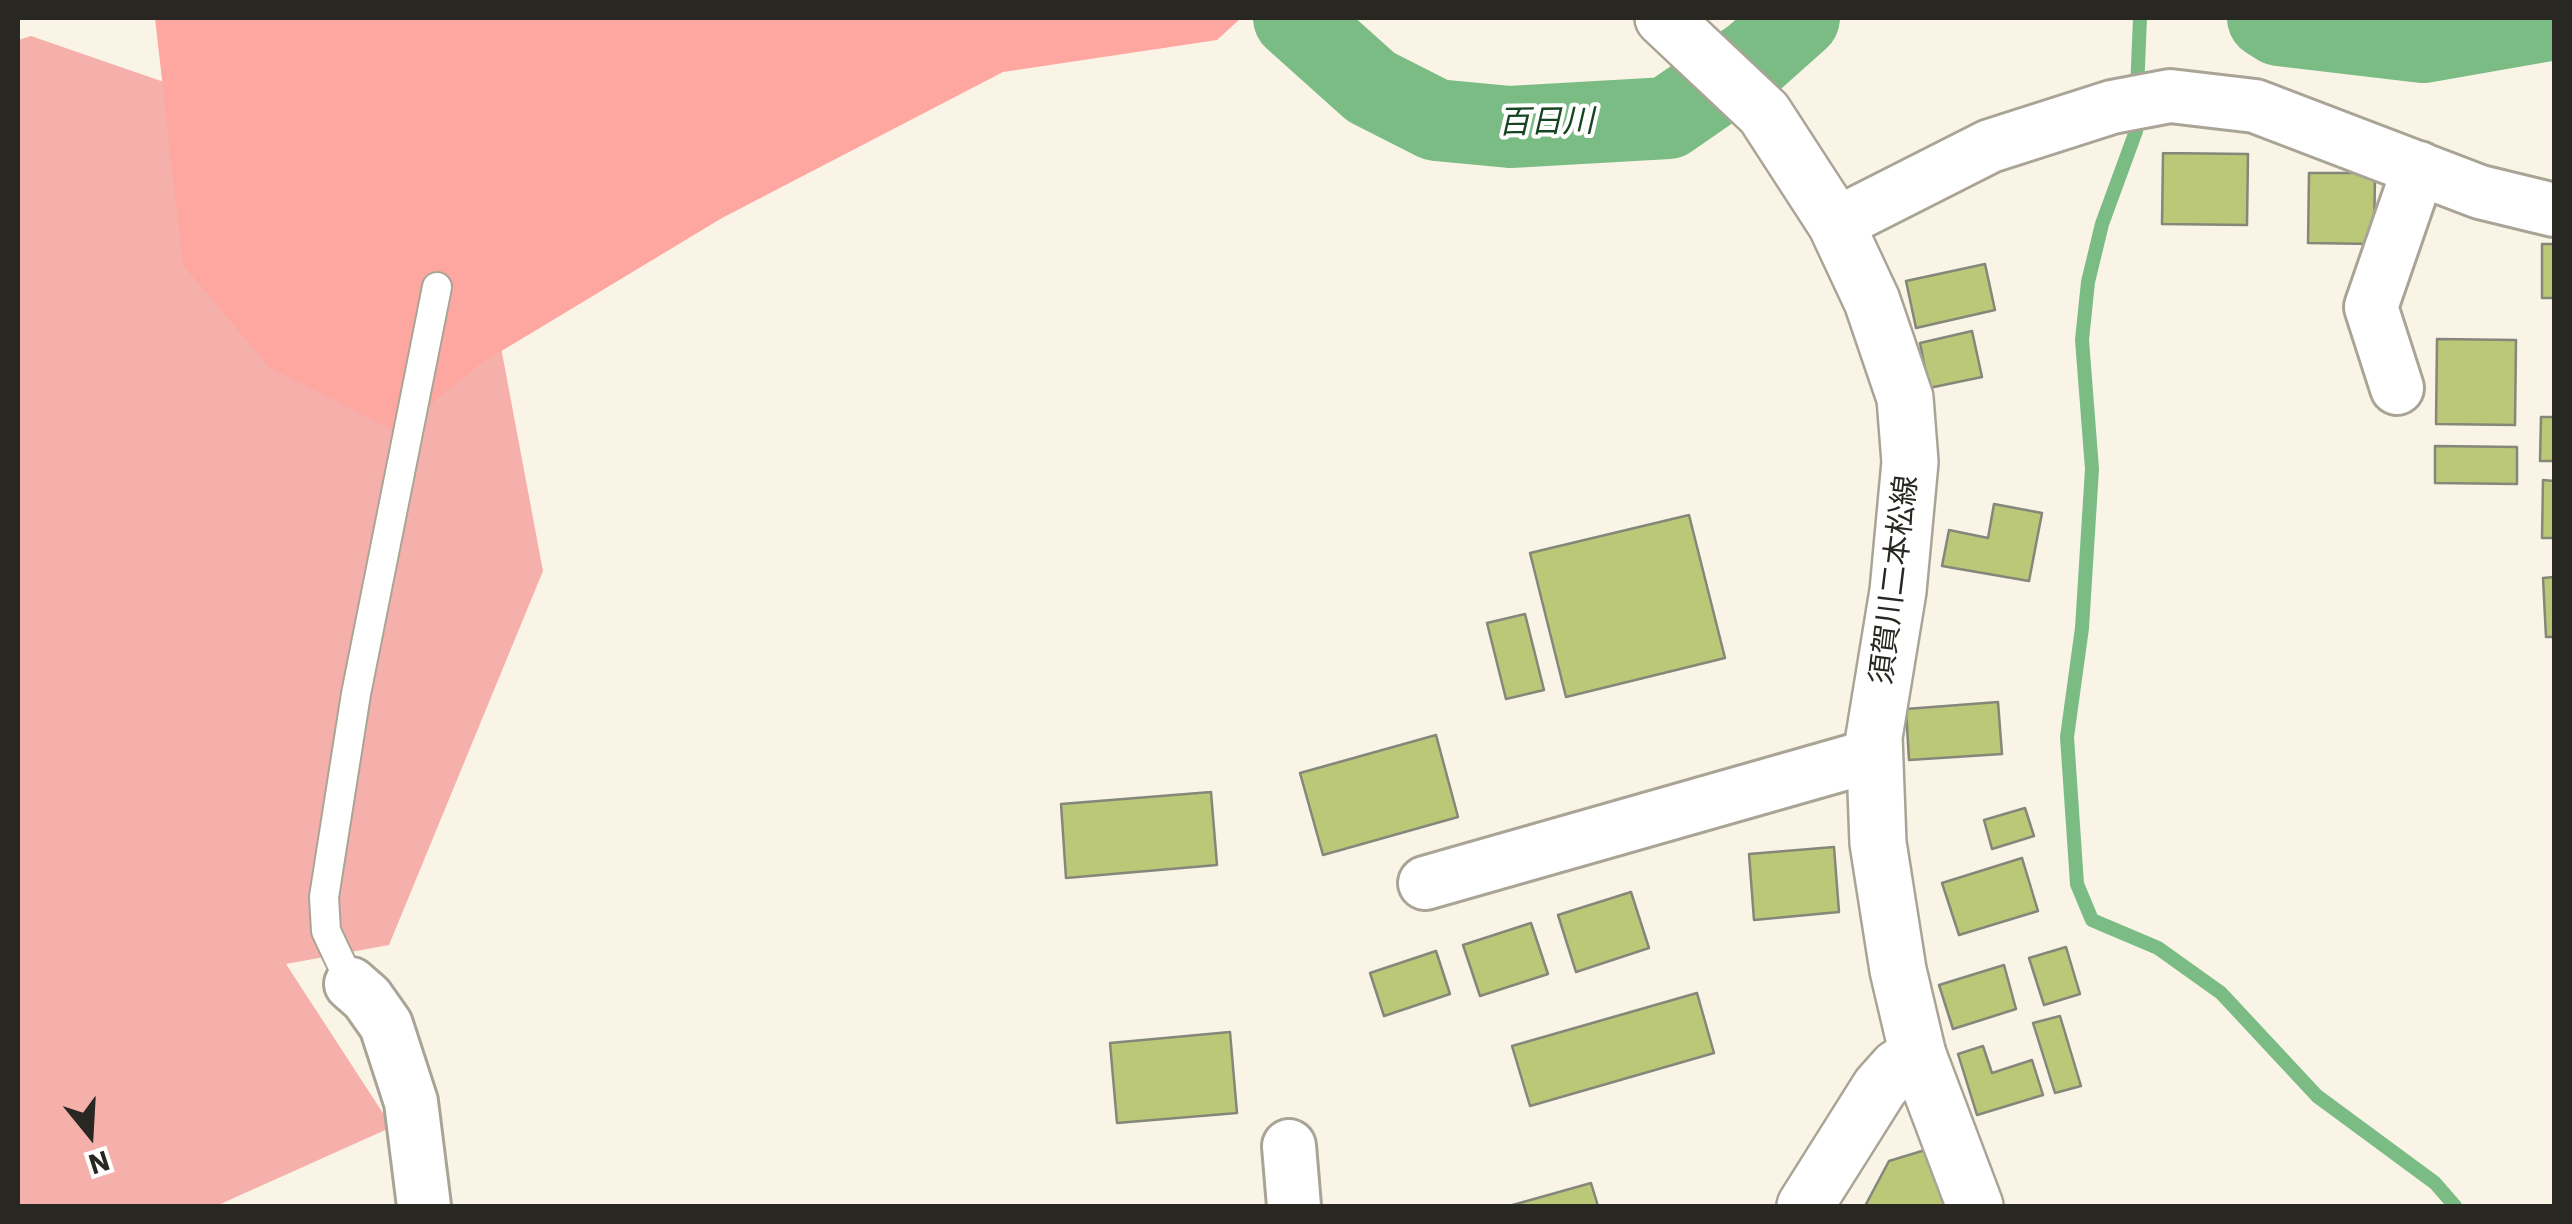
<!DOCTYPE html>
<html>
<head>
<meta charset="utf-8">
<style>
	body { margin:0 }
	#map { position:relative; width:2572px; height:1224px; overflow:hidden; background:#faf4e6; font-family:"IBM Plex Sans",sans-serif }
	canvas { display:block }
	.frame { position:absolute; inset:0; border:20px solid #292721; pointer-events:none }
	.north { position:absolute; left:40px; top:1084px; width:100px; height:100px; -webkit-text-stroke:8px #fff; paint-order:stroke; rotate:162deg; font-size:28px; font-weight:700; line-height:40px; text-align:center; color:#292721 }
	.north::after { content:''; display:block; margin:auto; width:35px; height:45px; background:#292721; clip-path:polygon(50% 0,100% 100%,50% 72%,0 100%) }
</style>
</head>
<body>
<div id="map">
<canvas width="2572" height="1224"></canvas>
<div class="frame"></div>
<div class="north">N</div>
</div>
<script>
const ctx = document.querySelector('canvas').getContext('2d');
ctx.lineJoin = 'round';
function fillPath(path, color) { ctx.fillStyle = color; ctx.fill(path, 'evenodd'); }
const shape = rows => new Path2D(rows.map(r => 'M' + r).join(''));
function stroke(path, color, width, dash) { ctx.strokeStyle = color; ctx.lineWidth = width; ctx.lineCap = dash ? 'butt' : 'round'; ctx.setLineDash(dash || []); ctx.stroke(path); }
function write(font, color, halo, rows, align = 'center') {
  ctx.font = font + ' "IBM Plex Sans","Noto Sans JP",sans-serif'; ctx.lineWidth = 8; ctx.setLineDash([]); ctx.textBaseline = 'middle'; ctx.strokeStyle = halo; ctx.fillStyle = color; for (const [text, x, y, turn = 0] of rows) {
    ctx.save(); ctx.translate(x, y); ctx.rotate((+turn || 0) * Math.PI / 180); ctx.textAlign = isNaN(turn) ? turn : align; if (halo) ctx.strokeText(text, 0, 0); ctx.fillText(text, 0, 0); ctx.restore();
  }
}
fillPath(shape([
	[31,36,369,153,491,294,543,571,389,945,286,964,392,1127,216,1206,18,1206,18,40]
]), '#f5b0ab');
fillPath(shape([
	[155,18,1241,18,1217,40,1003,72,722,218,480,364,397,432,270,368,183,265]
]), '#fea6a0');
stroke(shape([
	[2137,90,2140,18],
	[2136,111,2136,131,2102,224,2088,282,2082,340,2092,469,2082,628,2067,737,2077,884,2092,920,2158,948,2221,993,2317,1096,2435,1183,2455,1206]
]), '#7bbc85', 14);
stroke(shape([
	[1294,18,1371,87,1436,120,1510,127,1668,118,1753,59,1799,18],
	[2268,18,2279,25,2423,42,2554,19]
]), '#7bbc85', 82);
const building = shape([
	[2163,153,2248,154,2247,225,2162,224,2163,153],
	[2309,173,2375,173,2374,244,2308,243,2309,173],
	[2542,244,2554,244,2554,298,2542,298,2542,244],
	[1985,264,1995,310,1916,328,1906,281,1985,264],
	[1972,331,1982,377,1929,388,1920,343,1972,331],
	[2437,339,2516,340,2515,425,2436,424,2437,339],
	[2541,417,2554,417,2554,461,2540,461,2541,417],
	[2435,446,2517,447,2517,484,2435,483,2435,446],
	[2543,480,2554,481,2554,538,2542,538,2543,480],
	[1994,504,2042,513,2029,581,1942,566,1949,530,1988,538,1994,504],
	[1689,515,1725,658,1566,697,1530,553,1689,515],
	[2554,577,2554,637,2546,637,2543,578,2554,577],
	[1525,614,1544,690,1506,699,1487,623,1525,614],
	[1998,702,2002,754,1909,760,1906,709,1998,702],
	[1436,735,1458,817,1323,855,1300,773,1436,735],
	[1211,792,1217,865,1066,878,1061,804,1211,792],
	[2025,808,2034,836,1992,849,1984,820,2025,808],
	[1834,847,1839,912,1754,920,1749,854,1834,847],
	[2022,858,2038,911,1959,935,1942,883,2022,858],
	[1631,892,1649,948,1576,972,1558,915,1631,892],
	[1531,923,1548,974,1480,996,1463,945,1531,923],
	[2066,947,2080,994,2044,1005,2029,958,2066,947],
	[1436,951,1450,994,1384,1016,1370,973,1436,951],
	[2004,965,2016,1009,1953,1029,1939,985,2004,965],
	[1697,993,1714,1053,1530,1106,1512,1046,1697,993],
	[2060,1016,2081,1086,2055,1093,2033,1023,2060,1016],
	[1230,1032,1237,1113,1117,1123,1110,1043,1230,1032],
	[1983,1046,1992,1073,2032,1060,2043,1095,1977,1115,1958,1054,1983,1046],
	[1935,1147,1954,1206,1865,1206,1889,1161,1935,1147],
	[1591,1183,1598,1206,1509,1206,1591,1183]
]);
fillPath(building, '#bac878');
stroke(building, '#848779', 2.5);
const service = shape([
	[351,984,326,931,324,897,356,694,437,287]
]);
const minor = shape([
	[1836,224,1990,146,2112,107,2170,96,2255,106,2480,192,2554,210],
	[2397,388,2371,307,2419,168],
	[1425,883,1874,755],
	[351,984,367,998,386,1025,411,1102,424,1206],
	[1289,1146,1294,1206]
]);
const tertiary = shape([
	[1805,1206,1880,1087,1897,1068,1918,1055]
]);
const secondary = shape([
	[1663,18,1764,113,1836,224,1872,301,1905,398,1910,462,1898,591,1874,737,1878,843,1898,970,1918,1055,1975,1206]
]);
stroke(service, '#aaa497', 32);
stroke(minor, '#aaa497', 58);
stroke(tertiary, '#aaa497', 60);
stroke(secondary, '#aaa497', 60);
stroke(service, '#fff', 28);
stroke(minor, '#fff', 52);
stroke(tertiary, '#fff', 55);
stroke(secondary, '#fff', 55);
write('30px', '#292721', '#fff', [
	["須賀川二本松線",1895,580,-83]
]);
write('italic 32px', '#164621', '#fff', [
	["百日川",1546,123,-1]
]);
</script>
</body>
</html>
